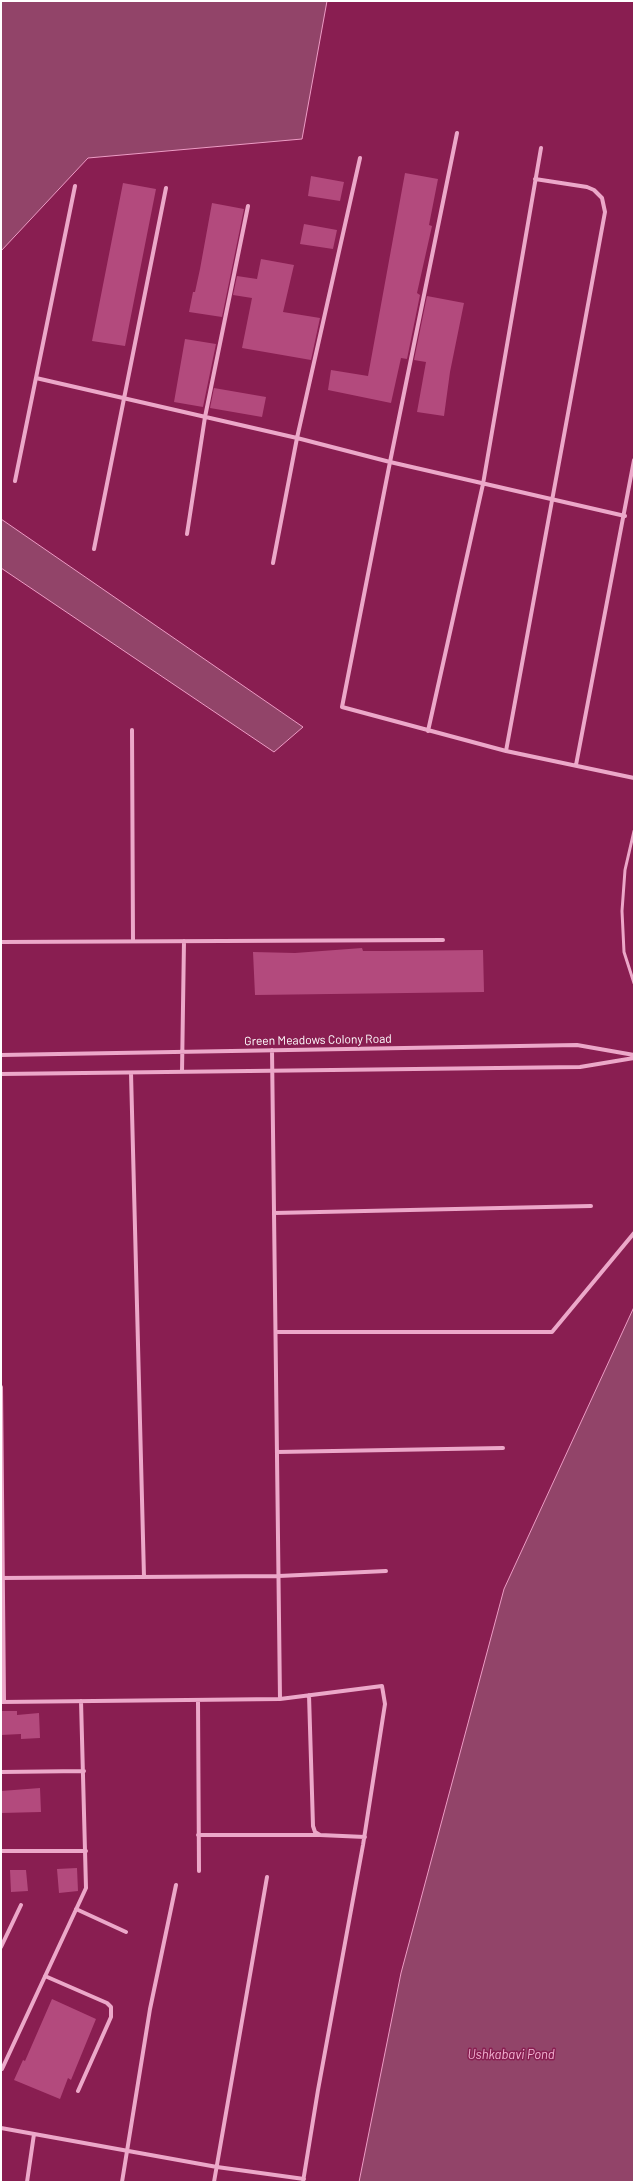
<!DOCTYPE html>
<html>
<head>
<meta charset="utf-8">
<style>
	body { margin:0 }
	#map { position:relative; width:635px; height:2183px; overflow:hidden; background:#891e51; font-family:Barlow,sans-serif }
	canvas { display:block }
	.frame { position:absolute; inset:0; border:2px solid #fff; pointer-events:none }
</style>
</head>
<body>
<div id="map">
<canvas width="635" height="2183"></canvas>
<div class="frame"></div>
</div>
<script>
const ctx = document.querySelector('canvas').getContext('2d');
ctx.lineJoin = 'round';
function fillPath(path, color) { ctx.fillStyle = color; ctx.fill(path, 'evenodd'); }
const shape = rows => new Path2D(rows.map(r => 'M' + r).join(''));
function stroke(path, color, width, dash) { ctx.strokeStyle = color; ctx.lineWidth = width; ctx.lineCap = dash ? 'butt' : 'round'; ctx.setLineDash(dash || []); ctx.stroke(path); }
function write(font, color, halo, rows, align = 'center') {
  ctx.font = font + ' Barlow,sans-serif'; ctx.lineWidth = 3; ctx.setLineDash([]); ctx.textBaseline = 'middle'; ctx.strokeStyle = halo; ctx.fillStyle = color; for (const [text, x, y, turn = 0] of rows) {
    ctx.save(); ctx.translate(x, y); ctx.rotate((+turn || 0) * Math.PI / 180); ctx.textAlign = isNaN(turn) ? turn : align; if (halo) ctx.strokeText(text, 0, 0); ctx.fillText(text, 0, 0); ctx.restore();
  }
}
const water = shape([
	[1,1,327,1,302,139,88,158,1,251,1,1],
	[1,519,303,727,274,752,1,568,1,519],
	[634,1307,634,2182,359,2182,401,1973,504,1589,634,1307]
]);
fillPath(water, '#924469');
stroke(water, '#ed9cc5', 1);
fillPath(shape([
	[405,173,438,179,429,225,432,226,417,293,420,295,407,359,401,358,391,403,328,390,331,370,368,376],
	[311,176,344,182,340,201,308,196],
	[123,183,156,189,125,346,92,341],
	[212,203,244,209,222,317,189,312,193,292,195,292,200,269],
	[304,224,337,230,333,249,300,244],
	[261,259,294,265,283,312,320,318,311,360,242,348,252,298,233,295,237,276,257,279],
	[427,296,464,303,450,372,444,416,417,412,426,362,414,360],
	[185,339,216,344,203,407,174,402],
	[214,388,266,397,262,417,210,408],
	[362,948,363,951,383,951,483,950,484,992,255,995,253,952,295,953],
	[1,1711,17,1711,17,1715,39,1713,40,1738,21,1739,21,1734,1,1735],
	[40,1788,41,1812,1,1813,1,1791],
	[77,1868,78,1891,59,1893,57,1869],
	[10,1870,26,1870,28,1891,11,1892],
	[52,1999,96,2019,71,2080,68,2078,60,2099,14,2080,23,2060,25,2061]
]), '#b34a7d');
stroke(shape([
	[634,831,625,870,622,911,624,952,634,983]
]), '#eca8c9', 3);
stroke(shape([
	[457,133,390,462,625,516],
	[36,378,297,438,390,462,342,707,506,751,634,778],
	[15,481,75,186],
	[187,534,205,417,248,206],
	[94,549,166,188],
	[273,563,297,438,360,158],
	[132,730,133,941],
	[428,731,483,484,541,148],
	[506,751,605,212,602,198,594,190,587,187,535,179],
	[576,765,634,460],
	[1,942,443,940],
	[272,1050,280,1699],
	[1,1055,577,1045,634,1055],
	[182,1072,184,941],
	[131,1073,144,1577],
	[1,1074,580,1067,634,1058],
	[274,1213,591,1206],
	[276,1332,552,1332,634,1233],
	[1,1387,4,1702],
	[277,1452,503,1448],
	[1,1578,279,1576,386,1571],
	[309,1695,313,1826,315,1832,320,1835,365,1837],
	[198,1700,199,1871],
	[1,1702,280,1699,382,1686,385,1704,363,1845,318,2090,303,2182],
	[1,1772,84,1771],
	[198,1835,320,1835],
	[1,1851,86,1851],
	[76,1909,126,1932],
	[1,1947,21,1905],
	[45,1976,107,2003,111,2007,111,2017,78,2091],
	[2,2069,86,1888,81,1701],
	[1,2128,217,2167,304,2179],
	[27,2182,34,2134],
	[122,2182,150,2009,176,1885],
	[214,2182,267,1877]
]), '#eca8c9', 4);
write('12px', '#fff', '#891e51', [
	["Green Meadows Colony Road",318,1040,-1]
]);
write('italic 13px', '#f3b4d3', '#891e51', [
	["Ushkabavi Pond",511,2055]
]);
</script>
</body>
</html>
